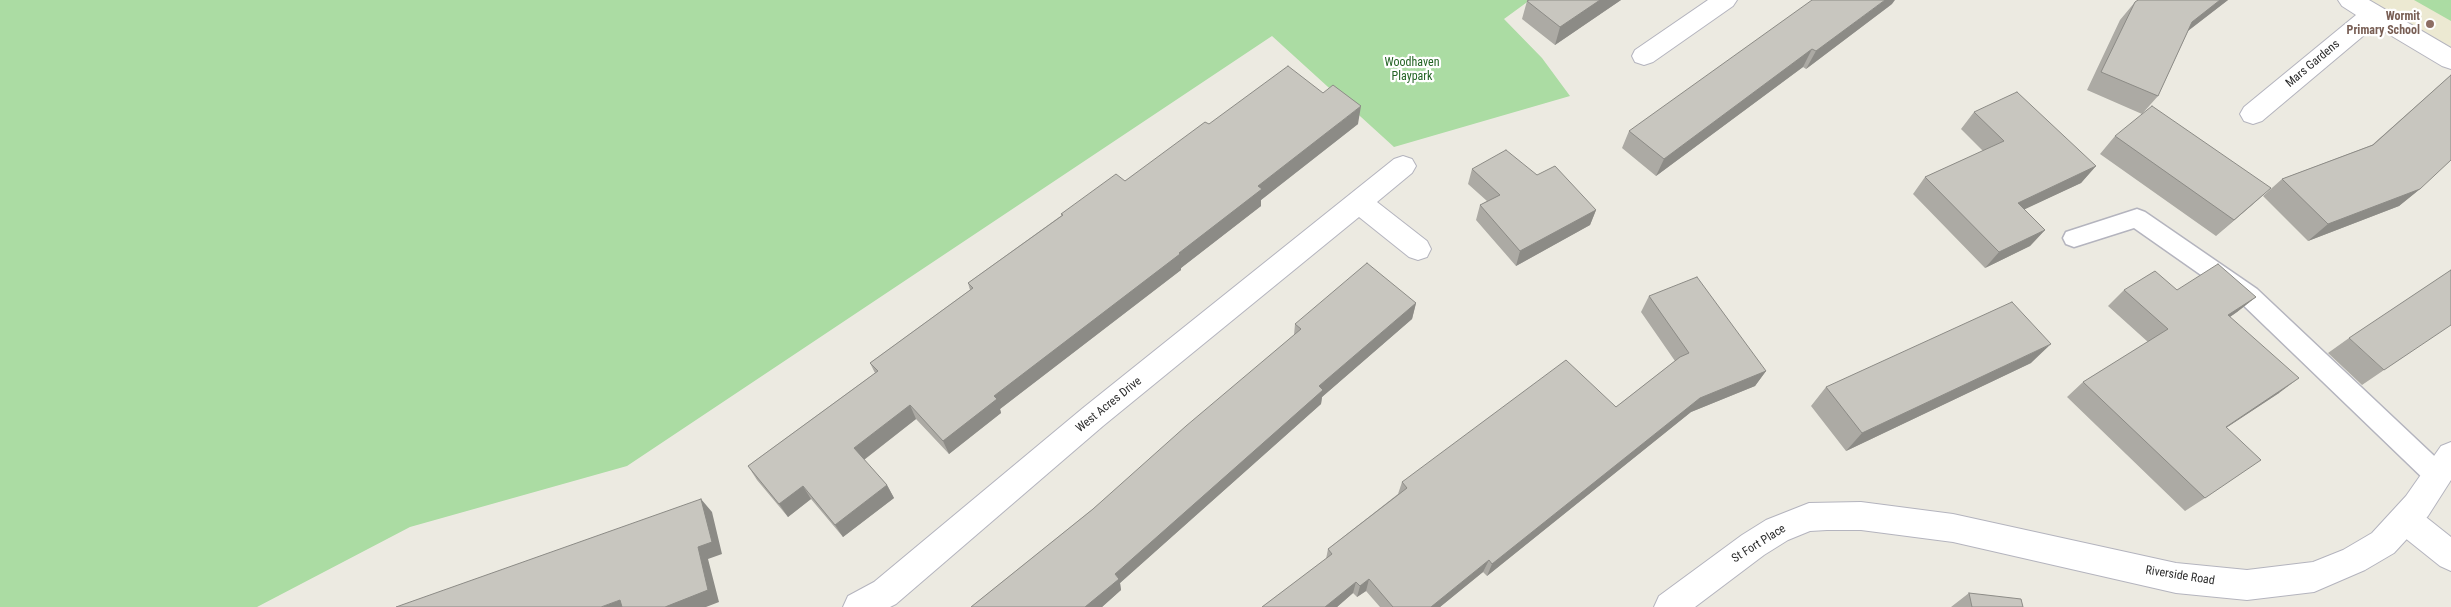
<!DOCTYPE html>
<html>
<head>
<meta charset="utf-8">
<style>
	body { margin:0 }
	canvas { display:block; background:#eceae1 }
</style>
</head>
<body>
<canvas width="2451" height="607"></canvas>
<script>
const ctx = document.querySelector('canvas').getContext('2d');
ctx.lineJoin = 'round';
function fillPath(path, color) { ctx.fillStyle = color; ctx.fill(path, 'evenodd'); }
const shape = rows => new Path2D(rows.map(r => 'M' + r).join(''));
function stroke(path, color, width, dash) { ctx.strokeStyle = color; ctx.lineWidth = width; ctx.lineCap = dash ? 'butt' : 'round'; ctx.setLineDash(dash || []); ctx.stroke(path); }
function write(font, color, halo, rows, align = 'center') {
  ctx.font = font + ' "Roboto Condensed",sans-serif'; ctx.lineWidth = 4.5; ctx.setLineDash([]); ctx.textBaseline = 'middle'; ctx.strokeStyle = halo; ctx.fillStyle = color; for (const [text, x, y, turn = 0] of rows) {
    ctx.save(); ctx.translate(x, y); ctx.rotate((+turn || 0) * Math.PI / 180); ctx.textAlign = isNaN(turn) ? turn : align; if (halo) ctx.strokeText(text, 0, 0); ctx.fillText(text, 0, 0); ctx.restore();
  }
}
fillPath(shape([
	[2365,0,2451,0,2451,48]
]), '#ece9d2');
fillPath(shape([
	[0,0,1530,0,1504,19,1542,58,1570,96,1394,147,1272,36,627,466,410,527,257,607,0,607],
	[2414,0,2451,0,2451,21]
]), '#abdca3');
const lane = shape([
	[2137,209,2145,212,2257,289,2447,468,2450,476,2447,484,2438,487,2429,484,2241,303,2134,228,2074,247,2066,244,2063,238,2066,232,2137,209]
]);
const street = shape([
	[1708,0,1737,0,1733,6,1653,62,1644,65,1635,62,1632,56,1635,50,1708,0],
	[2338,0,2369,0,2451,48,2451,69,2442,66,2375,26,2262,121,2253,124,2244,121,2240,114,2244,107,2356,15,2342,6,2338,0],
	[1403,156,1412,159,1416,166,1412,173,1377,202,1427,241,1431,249,1427,257,1418,260,1409,257,1359,217,1103,426,896,604,890,607,843,607,848,596,874,582,1083,408,1394,159,1403,156],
	[2406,506,2417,510,2451,537,2451,571,2440,566,2395,530,2391,520,2395,510,2406,506]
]);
const secondary = shape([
	[2451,442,2451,480,2428,516,2394,553,2365,570,2314,592,2247,600,2176,593,1953,542,1861,530,1827,530,1810,531,1788,540,1764,555,1695,607,1654,607,1659,596,1742,535,1766,520,1809,503,1861,502,1953,514,2176,563,2247,570,2313,562,2343,550,2372,533,2406,496,2441,446,2451,442]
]);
stroke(lane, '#b4b4be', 3);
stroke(street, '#b4b4be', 2);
stroke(secondary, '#b4b4be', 2);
fillPath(lane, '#fff');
fillPath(street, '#fff');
fillPath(secondary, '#fff');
fillPath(shape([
	[1529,0,1621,0,1555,45,1522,19,1527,1],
	[2138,0,2228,0,2188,31,2158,96,2142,114,2087,90,2120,20,2135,2],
	[1892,4,1806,69,1803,67,1656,176,1622,148,1629,131],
	[2451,75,2420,189,2399,206,2308,241,2263,196,2282,179,2372,145],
	[1974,112,2096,166,2081,183,2024,209,2045,230,2030,246,1985,268,1913,194,1925,177,1983,151,1961,129],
	[1209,124,1358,124,1261,200,1261,206,1181,268,1181,270,1000,409,1001,413,949,454,916,419,864,460,887,485,894,498,843,537,811,499,788,517,757,480,748,466,875,373,870,363,970,290,968,283,1062,215,1061,214,1125,181],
	[2115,136,2271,188,2216,236,2100,154],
	[1472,169,1537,175,1596,210,1590,225,1516,266,1476,220,1480,205,1487,201,1468,184],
	[2124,290,2177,290,2256,297,2237,312,2230,317,2279,393,2226,428,2205,498,2185,511,2067,397,2083,382,2148,342,2108,306],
	[1649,296,1766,371,1755,386,1691,412,1487,576,1483,572,1440,607,1380,607,1366,591,1357,597,1353,593,1337,607,1262,607,1326,559,1328,549,1398,494,1402,482,1616,407,1675,361,1641,312],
	[1416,303,1412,319,1322,397,1321,404,1120,583,1121,590,1102,607,971,607,1093,509,1294,335,1295,324],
	[2349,338,2384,370,2362,385,2328,353],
	[2031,363,1846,451,1811,406,1826,387],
	[1969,593,2023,607,1951,607]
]), '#acaaa4');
fillPath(shape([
	[1600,0,1621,0,1555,45,1560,27],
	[1885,0,1895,0,1892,4,1806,69,1816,51],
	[2220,0,2228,0,2176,40,2192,22],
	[1812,49,1803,67,1656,176,1664,159],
	[1361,106,1358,124,1261,200,1261,206,1181,268,1181,270,1000,409,1001,413,949,454,943,441,994,396,1179,253,1258,186],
	[2096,166,2081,183,2004,219,2018,203],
	[2271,188,2252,205,2216,236,2234,220],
	[2420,189,2399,206,2308,241,2328,224],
	[1596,210,1590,225,1516,266,1520,251],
	[2045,230,2030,246,1985,268,1999,252],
	[2256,297,2237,312,2209,331,2228,315],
	[1416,303,1412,319,1322,397,1321,404,1120,583,1121,590,1102,607,1085,607,1115,574,1319,386],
	[2051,344,2031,363,1846,451,1862,433],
	[1766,371,1755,386,1691,412,1487,576,1492,564,1700,398],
	[2299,378,2279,393,2206,441,2226,427],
	[910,405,916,419,861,462,854,448],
	[887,485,894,498,843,537,835,525],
	[803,486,811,499,788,517,779,504],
	[701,499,712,512,722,554,708,559,719,602,706,607,665,607],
	[1489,560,1483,572,1440,607,1431,607],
	[1369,579,1366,591,1357,597,1360,586],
	[1356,582,1353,593,1337,607,1325,607],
	[620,600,629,607,601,607]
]), '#8c8b86');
const building = shape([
	[1529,0,1600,0,1560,27,1527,1,1529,0],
	[1812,0,1885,0,1816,51,1812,49,1664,159,1629,131,1812,0],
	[2138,0,2220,0,2192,22,2158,96,2101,72,2135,2,2138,0],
	[1288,66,1323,93,1333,85,1361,106,1258,186,1262,189,1179,253,1180,254,994,396,997,399,943,441,910,405,854,448,887,485,835,525,803,486,779,504,748,466,878,371,870,363,973,288,968,283,1063,215,1061,214,1116,174,1125,181,1205,122,1209,124,1288,66],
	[2451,75,2451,160,2420,189,2328,224,2282,179,2373,145,2451,75],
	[2017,92,2096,166,2018,203,2045,230,1999,252,1925,177,2004,141,1974,112,2017,92],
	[2152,106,2271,188,2234,220,2115,136,2152,106],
	[1506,150,1537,175,1555,166,1596,210,1520,251,1480,205,1500,195,1472,169,1506,150],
	[1367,263,1416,303,1319,386,1323,390,1115,574,1119,579,1085,607,971,607,1093,509,1186,426,1301,329,1295,324,1367,263],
	[2218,264,2256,297,2228,315,2299,378,2226,427,2261,460,2205,498,2083,382,2168,329,2124,290,2155,271,2177,290,2218,264],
	[2451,270,2451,325,2384,370,2349,338,2451,270],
	[1697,277,1766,371,1700,398,1492,564,1489,560,1431,607,1393,607,1369,579,1360,586,1356,582,1325,607,1262,607,1332,554,1328,549,1407,488,1402,482,1566,360,1616,407,1680,357,1689,353,1649,296,1697,277],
	[2012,302,2051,344,1862,433,1826,387,2012,302],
	[701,499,712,542,698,547,708,590,665,607,622,607,620,600,601,607,396,607,701,499],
	[1969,593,2021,599,2023,607,1972,607,1969,593]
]);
fillPath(building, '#c8c6bf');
stroke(building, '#8c8b86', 1);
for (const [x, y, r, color] of [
	[2430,24,5,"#8d6e63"]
]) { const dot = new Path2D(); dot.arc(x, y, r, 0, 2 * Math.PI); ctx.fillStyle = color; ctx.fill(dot); stroke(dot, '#fff', 2); }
write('bold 12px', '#785e54', '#fff', [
	["Wormit",2420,17],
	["Primary School",2420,31]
], 'right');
write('12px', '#236324', '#fff', [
	["Woodhaven",1412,63],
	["Playpark",1412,77]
]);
write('12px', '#2c2c2c', '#fff', [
	["Mars Gardens",2313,64,-40],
	["West Acres Drive",1109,405,-39],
	["St Fort Place",1759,544,-32],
	["Riverside Road",2180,576,9]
]);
</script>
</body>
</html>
